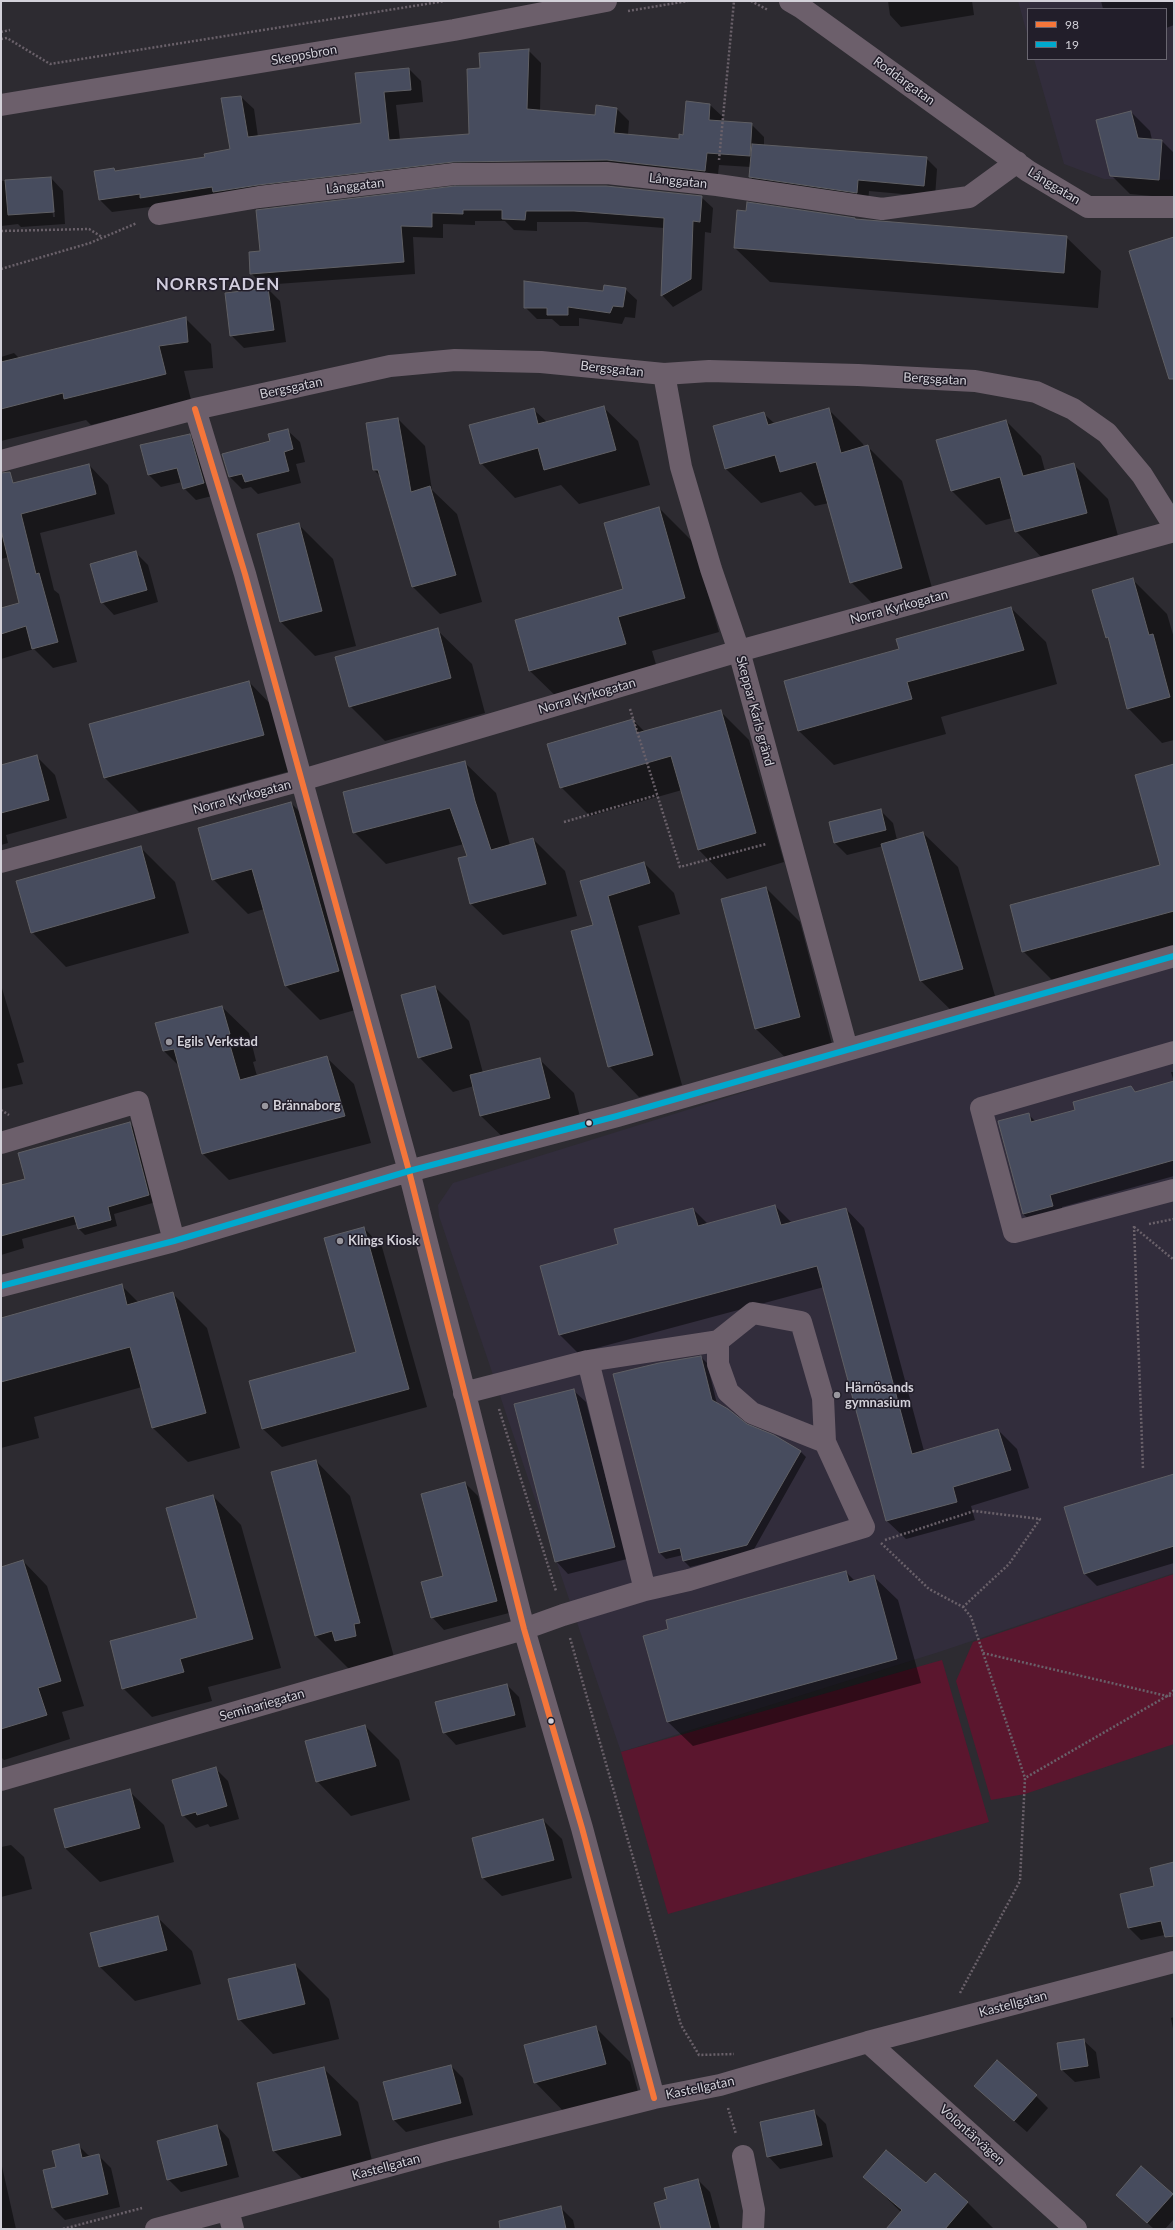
<!DOCTYPE html>
<html>
<head>
<meta charset="utf-8">
<style>
	body { margin:0 }
	#map { position:relative; width:1175px; height:2230px; overflow:hidden; background:#2d2b31; font-family:Lato,sans-serif }
	canvas { display:block }
	.frame { position:absolute; inset:0; border:2px solid #d3d1d9; pointer-events:none }
	.legend { position:absolute; left:1027px; top:8px; width:140px; height:52px; box-sizing:border-box; background:#221e2a; border:1px solid #696670; margin:0; padding:5px 7px; list-style:none; font-size:12px; color:#d3d1d9 }
	.legend li { display:flex; align-items:center; gap:8px; height:20px }
	.legend b { width:20px; border:1px solid #696670 }
</style>
</head>
<body>
<div id="map">
<canvas width="1175" height="2230"></canvas>
<div class="frame"></div>
<ul class="legend">
<li><b style="height:5px;background:#f5763a"></b>98</li>
<li><b style="height:5px;background:#00a9ce"></b>19</li>
</ul>
</div>
<script>
const ctx = document.querySelector('canvas').getContext('2d');
ctx.lineJoin = 'round';
function fillPath(path, color) { ctx.fillStyle = color; ctx.fill(path, 'evenodd'); }
const shape = rows => new Path2D(rows.map(r => 'M' + r).join(''));
function stroke(path, color, width, dash) { ctx.strokeStyle = color; ctx.lineWidth = width; ctx.lineCap = dash ? 'butt' : 'round'; ctx.setLineDash(dash || []); ctx.stroke(path); }
function write(font, color, halo, rows, align = 'center') {
  ctx.font = font + ' Lato,sans-serif'; ctx.lineWidth = 3; ctx.setLineDash([]); ctx.textBaseline = 'middle'; ctx.strokeStyle = halo; ctx.fillStyle = color; for (const [text, x, y, turn = 0] of rows) {
    ctx.save(); ctx.translate(x, y); ctx.rotate((+turn || 0) * Math.PI / 180); ctx.textAlign = isNaN(turn) ? turn : align; if (halo) ctx.strokeText(text, 0, 0); ctx.fillText(text, 0, 0); ctx.restore();
  }
}
fillPath(shape([
	[1018,1,1174,1,1174,180,1104,179,1064,164,1034,59,1166,59,1166,9,1028,9,1028,37],
	[1174,958,1174,1573,942,1651,621,1752,439,1216,438,1205,453,1183]
]), '#322d3c');
fillPath(shape([
	[1174,1574,1174,1744,1025,1794,991,1800,956,1681,973,1642],
	[942,1660,989,1822,668,1914,621,1752]
]), '#5b162e');
fillPath(shape([
	[888,1,972,1,974,15,901,27,890,15],
	[1101,1,1174,1,1174,25,1166,28,1166,9,1103,9],
	[528,50,541,63,540,111,595,116,617,109,629,121,628,135,680,140,684,136,687,103,710,105,723,117,722,122,751,124,764,137,764,146,926,158,937,169,935,197,869,191,868,203,762,188,750,177,751,167,719,165,717,183,467,174,154,211,150,207,112,212,99,199,114,169,116,171,206,158,231,150,241,97,254,109,258,137,362,124,356,74,409,69,421,81,423,102,396,105,400,140,470,135,481,69],
	[1131,112,1150,131,1152,140,1162,141,1174,153,1174,198,1130,194,1111,175],
	[51,178,63,191,65,224,21,227,18,224,1,226,1,181],
	[51,190,53,190,55,217,53,217],
	[701,197,713,208,711,233,705,232,702,290,673,307,662,295,664,228,587,222,537,222,537,231,514,230,505,221,475,221,475,225,443,224,443,238,413,237,415,274,263,285,251,273,261,252,258,211],
	[747,212,1066,237,1101,271,1098,308,770,282,735,248],
	[268,289,280,301,286,342,244,348,231,335],
	[625,289,637,300,635,318,625,317,622,324,579,318,579,326,560,326,552,319,537,319,525,307],
	[185,318,211,344,213,368,184,371,191,400,91,425,86,420,1,441,1,357,14,353,20,359],
	[603,407,638,441,650,485,579,504,561,485,515,498,481,463,533,409,547,422],
	[828,409,863,444,864,447,867,446,902,481,936,602,886,617,851,582,829,503,815,506,801,492,761,503,726,469,714,427,763,413,775,424],
	[398,419,425,446,432,490,457,514,482,602,440,614,413,587,382,478,374,470],
	[1006,421,1041,456,1045,471,1073,464,1108,499,1121,547,1050,566,1016,531,1012,518,986,525,952,491,937,441],
	[287,430,300,442,305,462,296,464,301,483,258,494,251,487,242,489,230,477],
	[189,435,202,448,216,495,196,500,184,488,182,482,161,487,149,475,141,446],
	[89,465,108,485,115,514,40,533,54,590,59,594,77,662,53,668,34,649,1,659,1,609,20,604,9,557,1,559,1,488],
	[659,508,693,542,719,632,652,651,660,678,565,705,530,671,516,620,624,589],
	[298,524,333,559,356,646,315,656,281,622,258,535],
	[135,552,148,565,158,602,114,615,102,602],
	[1132,579,1167,614,1174,638,1174,740,1162,743,1128,708,1110,641,1107,637],
	[1011,608,1046,642,1057,684,941,717,946,734,834,765,799,731,900,650],
	[437,630,472,664,485,713,385,741,350,706],
	[249,682,283,717,298,769,139,812,105,778],
	[720,711,749,740,784,862,727,879,698,849,682,790,590,816,561,787,633,720,645,732],
	[36,756,55,775,67,818,6,835,8,843,1,845,1,766],
	[464,762,496,793,510,845,533,839,565,871,577,916,503,935,471,904,468,857,464,844,386,864,354,832],
	[1174,765,1174,953,1057,985,1023,951,1162,865],
	[291,803,325,837,373,1005,320,1020,285,985,264,909,248,914,213,879],
	[880,810,893,823,897,840,923,833,958,867,997,1003,956,1015,921,981,883,846,847,855,835,843],
	[140,847,175,882,189,933,66,967,32,932],
	[644,863,674,893,680,914,638,926,682,1085,639,1097,609,1066,594,926,581,881],
	[766,888,800,922,834,1052,791,1063,756,1029],
	[1,985,24,1062,17,1064,23,1084,1,1089],
	[435,987,469,1021,483,1073,539,1059,574,1093,584,1133,516,1150,481,1116,474,1086,453,1092,419,1057],
	[222,1007,249,1033,256,1061,253,1062,257,1076,327,1058,354,1084,371,1143,229,1180,203,1154,180,1067,164,1051],
	[1171,1072,1174,1072,1174,1082],
	[1174,1082,1174,1176,1062,1207,1064,1218,1036,1226,1023,1214,1028,1114,1036,1122,1076,1110,1131,1088,1136,1093],
	[130,1124,137,1130,156,1202,114,1214,117,1226,85,1235,78,1228,77,1224,22,1239,24,1248,1,1255,1,1186,26,1179],
	[775,1206,792,1223,846,1209,864,1228,924,1451,998,1430,1017,1449,1029,1488,971,1506,975,1520,906,1539,887,1521,824,1287,578,1353,560,1335,620,1245,693,1209,708,1224],
	[364,1228,382,1247,427,1407,282,1447,263,1429,357,1352],
	[122,1286,139,1303,172,1293,207,1328,240,1448,188,1462,153,1428,142,1387,34,1417,39,1438,1,1448,1,1319],
	[701,1357,707,1363,717,1404,747,1425,800,1451,806,1457,753,1551,690,1567,684,1561,683,1555,666,1559,660,1553,614,1375],
	[573,1390,586,1402,627,1559,568,1574,556,1561],
	[316,1461,350,1496,394,1657,350,1670,315,1635],
	[1174,1475,1174,1563,1097,1586,1085,1574,1066,1508],
	[465,1483,478,1496,509,1613,444,1630,432,1617,444,1577],
	[213,1496,241,1525,281,1668,208,1687,212,1701,152,1717,123,1688,198,1619],
	[23,1561,47,1586,84,1706,62,1712,70,1739,4,1760,1,1757,1,1568],
	[846,1572,855,1581,873,1576,898,1600,921,1683,693,1746,668,1722,645,1636],
	[507,1685,519,1697,526,1727,456,1745,444,1732],
	[365,1726,399,1760,410,1800,351,1816,317,1781],
	[216,1769,228,1781,239,1819,210,1827,208,1824,196,1828,183,1815],
	[129,1791,164,1825,174,1862,100,1882,65,1848],
	[543,1820,562,1839,572,1878,502,1896,483,1878,473,1839],
	[11,1845,24,1857,32,1889,1,1897,1,1847],
	[1174,1863,1174,1933,1141,1940,1129,1928,1121,1894,1155,1886],
	[157,1917,192,1951,201,1984,135,2001,100,1967,92,1934],
	[295,1965,329,1999,339,2039,273,2054,239,2019],
	[1174,2017,1174,2034,1171,2018],
	[595,2027,630,2062,640,2099,569,2117,535,2082],
	[1083,2040,1096,2052,1100,2078,1075,2082,1062,2070,1058,2044],
	[451,2066,463,2078,473,2115,406,2132,394,2120,384,2083],
	[323,2068,358,2102,374,2169,309,2185,274,2151],
	[1036,2096,1048,2108,1027,2132,988,2098],
	[814,2112,826,2124,833,2157,780,2169,768,2156],
	[217,2126,229,2139,239,2177,181,2192,168,2179],
	[78,2145,90,2157,98,2155,111,2168,120,2207,65,2220,53,2208,57,2168],
	[1,2162,16,2229,1,2229],
	[1142,2168,1174,2196,1174,2219,1165,2229,1154,2229,1117,2195],
	[935,2174,968,2203,994,2229,887,2229,902,2213,865,2177,926,2185],
	[698,2180,710,2192,720,2229,662,2229,669,2200],
	[560,2207,573,2220,575,2229,515,2229]
]), '#0007');
const building = shape([
	[529,49,527,109,595,115,596,105,617,108,614,133,679,139,679,134,683,135,686,101,710,104,709,120,752,123,750,156,707,153,705,171,607,160,453,162,258,185,213,192,212,187,140,198,140,194,99,200,94,171,114,168,115,171,205,157,204,154,230,149,221,98,241,96,248,137,361,123,355,73,409,68,411,90,384,92,389,140,469,134,467,69,480,68,479,53,529,49],
	[1131,111,1138,138,1162,140,1159,180,1110,176,1096,120,1131,111],
	[752,144,927,157,924,186,858,180,857,193,749,177,752,144],
	[51,177,54,212,8,215,5,180,51,177],
	[455,186,606,186,702,196,700,222,693,221,691,279,661,296,664,218,574,211,526,211,525,220,502,219,502,210,463,210,463,214,432,213,432,227,401,226,404,262,250,274,249,252,260,251,256,210,455,186],
	[747,202,855,218,855,219,1067,236,1064,273,734,248,737,210,746,211,747,202],
	[1174,237,1174,379,1169,379,1129,251,1174,237],
	[524,281,603,291,604,285,626,288,623,307,613,306,610,313,568,307,568,315,547,315,547,308,524,308,524,281],
	[268,288,274,330,230,336,225,293,268,288],
	[186,317,188,342,159,346,166,374,64,399,63,393,1,409,1,362,186,317],
	[604,406,616,450,544,470,538,448,480,464,469,425,534,408,538,424,604,406],
	[829,408,841,453,868,445,902,568,850,583,816,462,780,472,775,455,725,469,713,426,764,412,768,425,829,408],
	[398,418,411,492,430,486,456,575,412,587,378,470,373,470,366,423,398,418],
	[1006,420,1023,476,1074,463,1087,513,1015,532,1000,477,951,491,936,440,1006,420],
	[288,429,293,449,284,452,289,471,245,482,242,474,229,477,222,454,270,441,268,434,288,429],
	[190,434,204,483,183,489,177,468,148,475,140,445,190,434],
	[89,464,96,494,21,514,36,574,39,573,58,642,32,649,26,626,1,634,1,608,19,603,1,530,1,473,10,472,13,483,89,464],
	[659,507,685,598,618,617,626,644,529,671,515,620,623,589,604,523,659,507],
	[299,523,322,611,280,622,257,534,299,523],
	[136,551,147,590,101,603,90,564,136,551],
	[1133,578,1149,635,1153,634,1170,697,1127,709,1108,637,1106,638,1092,590,1133,578],
	[1011,607,1024,650,907,682,912,699,798,731,784,681,899,649,896,639,1011,607],
	[438,628,451,678,349,707,335,657,438,628],
	[249,681,264,735,104,778,89,724,249,681],
	[721,710,756,833,698,850,671,756,560,788,547,744,633,719,637,733,721,710],
	[37,755,49,800,1,813,1,765,37,755],
	[465,761,475,801,491,850,533,838,546,884,470,904,458,858,467,856,450,808,353,833,343,792,465,761],
	[1174,764,1174,911,1022,952,1010,905,1160,865,1135,775,1174,764],
	[291,802,339,971,285,986,252,869,212,880,198,828,291,802],
	[881,809,886,830,834,843,829,822,881,809],
	[923,832,963,969,920,981,881,844,923,832],
	[141,846,155,898,31,933,16,881,141,846],
	[644,862,650,883,608,896,653,1055,608,1067,571,931,593,925,580,881,644,862],
	[766,887,800,1017,755,1029,721,899,766,887],
	[435,986,452,1048,418,1058,401,995,435,986],
	[222,1006,230,1034,227,1035,240,1080,327,1056,345,1116,202,1154,174,1049,163,1051,155,1023,222,1006],
	[540,1058,550,1098,480,1116,470,1075,540,1058],
	[1174,1081,1174,1160,1050,1195,1053,1206,1023,1214,998,1121,1029,1113,1031,1122,1075,1110,1073,1102,1131,1086,1135,1092,1174,1081],
	[130,1122,149,1195,108,1207,111,1220,78,1229,74,1216,1,1236,1,1185,25,1179,18,1153,130,1122],
	[775,1205,781,1225,846,1208,912,1454,998,1429,1011,1470,953,1487,957,1502,886,1521,817,1266,559,1335,540,1266,618,1244,614,1229,693,1208,698,1226,775,1205],
	[364,1227,409,1389,262,1429,249,1381,356,1352,324,1238,364,1227],
	[122,1284,127,1305,173,1292,206,1413,152,1428,130,1347,1,1382,1,1318,122,1284],
	[701,1356,712,1400,728,1409,747,1424,774,1435,801,1451,747,1545,683,1561,680,1548,659,1553,613,1374,659,1363,701,1356],
	[574,1389,615,1547,555,1562,514,1404,574,1389],
	[316,1460,360,1623,354,1624,356,1636,335,1641,332,1631,315,1636,271,1472,316,1460],
	[1174,1474,1174,1546,1084,1574,1064,1507,1174,1474],
	[465,1482,497,1601,431,1618,421,1582,443,1576,421,1494,465,1482],
	[213,1495,253,1639,180,1659,184,1672,122,1689,110,1641,197,1618,166,1508,213,1495],
	[23,1560,61,1681,38,1688,47,1715,1,1729,1,1567,23,1560],
	[846,1571,849,1582,874,1575,897,1659,667,1722,643,1636,668,1629,666,1620,846,1571],
	[507,1684,515,1715,443,1733,435,1702,507,1684],
	[365,1725,376,1766,316,1782,305,1741,365,1725],
	[216,1767,227,1806,197,1815,196,1812,182,1816,172,1780,216,1767],
	[130,1789,140,1828,65,1848,54,1809,130,1789],
	[543,1819,554,1860,482,1878,472,1838,543,1819],
	[1174,1862,1174,1936,1165,1937,1161,1921,1128,1928,1120,1894,1154,1886,1150,1868,1174,1862],
	[158,1916,167,1950,99,1967,90,1933,158,1916],
	[295,1964,305,2004,238,2020,228,1979,295,1964],
	[596,2026,606,2064,534,2083,524,2045,596,2026],
	[1084,2039,1088,2066,1061,2070,1057,2043,1084,2039],
	[997,2060,1037,2095,1014,2121,974,2086,997,2060],
	[451,2065,461,2103,393,2120,383,2082,451,2065],
	[324,2067,341,2135,273,2151,257,2083,324,2067],
	[814,2110,822,2145,767,2157,760,2122,814,2110],
	[217,2125,227,2165,167,2180,157,2141,217,2125],
	[79,2144,82,2158,99,2154,108,2194,52,2208,43,2170,56,2167,52,2151,79,2144],
	[886,2150,926,2183,935,2173,968,2202,945,2229,886,2229,902,2210,863,2177,886,2150],
	[1141,2166,1173,2194,1147,2223,1116,2195,1141,2166],
	[698,2179,711,2229,661,2229,654,2203,667,2199,664,2188,698,2179],
	[561,2206,566,2229,500,2229,499,2221,561,2206]
]);
fillPath(building, '#474c5e');
stroke(building, '#5f5f64', 1);
stroke(shape([
	[751,1,768,10],
	[628,11,688,1],
	[1,32,10,30],
	[1,39,7,38,50,64,445,1],
	[719,160,734,1],
	[1,231,89,229,102,237],
	[1,269,90,243,137,223],
	[630,709,680,867,766,844],
	[564,822,657,795],
	[1,1110,9,1115],
	[1149,1224,1174,1219],
	[1134,1226,1143,1469],
	[1134,1227,1174,1260],
	[499,1409,556,1591],
	[885,1540,974,1511,1040,1519,1009,1564,963,1607],
	[881,1543,929,1589,963,1607,971,1617,1025,1778],
	[570,1638,681,2025,699,2055,734,2054],
	[983,1653,1167,1696,1174,1690],
	[960,1993,1020,1881,1025,1778,1167,1696,1174,1695],
	[728,2108,736,2134],
	[63,2229,142,2208]
]), '#6a616a', 2.5, [2, 2]);
stroke(shape([
	[790,1,802,8,1028,171,1088,207,1174,207],
	[1,105,454,30,606,1],
	[159,214,259,197,454,174,607,173,717,185,882,209,969,197,1017,162],
	[664,374,681,467,711,569,739,651,847,1049],
	[195,409,245,574,409,1171,524,1629,582,1828,654,2098],
	[1,461,195,409,390,366,455,360,541,362,664,374,709,371,858,375,975,381,1036,392,1073,409,1107,433,1142,475,1174,526],
	[1,862,302,780,739,651,1174,531],
	[1174,1052,981,1108,1014,1232,1174,1190],
	[1,1143,138,1102,174,1241],
	[1,1286,174,1241,409,1171,617,1116,1174,956],
	[588,1361,645,1590],
	[464,1393,588,1361,718,1341],
	[1,1780,524,1629,563,1615,645,1590,689,1580,864,1527,825,1442,823,1398,801,1322,753,1313,718,1341,718,1364,728,1392,752,1413,825,1442],
	[868,2042,1076,2229],
	[743,2156,754,2210,753,2229],
	[228,2210,233,2229],
	[156,2229,444,2151,654,2098,720,2085,868,2042,1174,1962]
]), '#6c5f6b', 22);
stroke(shape([
	[195,409,245,574,409,1171,524,1629,582,1828,654,2098]
]), '#f5763a', 6);
stroke(shape([
	[1,1286,174,1241,409,1171,617,1116,1174,956]
]), '#00a9ce', 6);
for (const [x, y, r, color] of [
	[169,1042,4,"#99979e"],
	[265,1106,4,"#99979e"],
	[589,1123,3.5,"#d3d1d9"],
	[340,1241,4,"#99979e"],
	[837,1395,4,"#99979e"],
	[551,1721,3.5,"#d3d1d9"]
]) { const dot = new Path2D(); dot.arc(x, y, r, 0, 2 * Math.PI); ctx.fillStyle = color; ctx.fill(dot); stroke(dot, '#221e2a', 1.5); }
write('13px', '#d3d1d9', '#221e2a', [
	["Skeppsbron",304,55,-10],
	["Roddargatan",904,81,36],
	["Långgatan",678,181,6],
	["Långgatan",355,186,-7],
	["Långgatan",1054,186,31],
	["Bergsgatan",612,369,6],
	["Bergsgatan",935,379,3],
	["Bergsgatan",291,388,-12],
	["Norra Kyrkogatan",899,607,-15],
	["Norra Kyrkogatan",587,696,-16],
	["Skeppar Karls gränd",755,711,75],
	["Norra Kyrkogatan",242,797,-15],
	["Seminariegatan",262,1705,-16],
	["Kastellgatan",1013,2004,-15],
	["Kastellgatan",700,2088,-12],
	["Volontärvägen",972,2135,42],
	["Kastellgatan",386,2167,-15]
]);
write('bold 13px', '#d3d1d9', '#221e2a', [
	["Egils Verkstad",177,1042],
	["Brännaborg",273,1106],
	["Klings Kiosk",348,1241],
	["Härnösands",845,1388],
	["gymnasium",845,1403]
], 'left');
ctx.letterSpacing = '1px';
write('bold 17px', '#d1cddd', '#221e2a', [
	["NORRSTADEN",218,285]
]);
ctx.letterSpacing = '0px';
</script>
</body>
</html>
